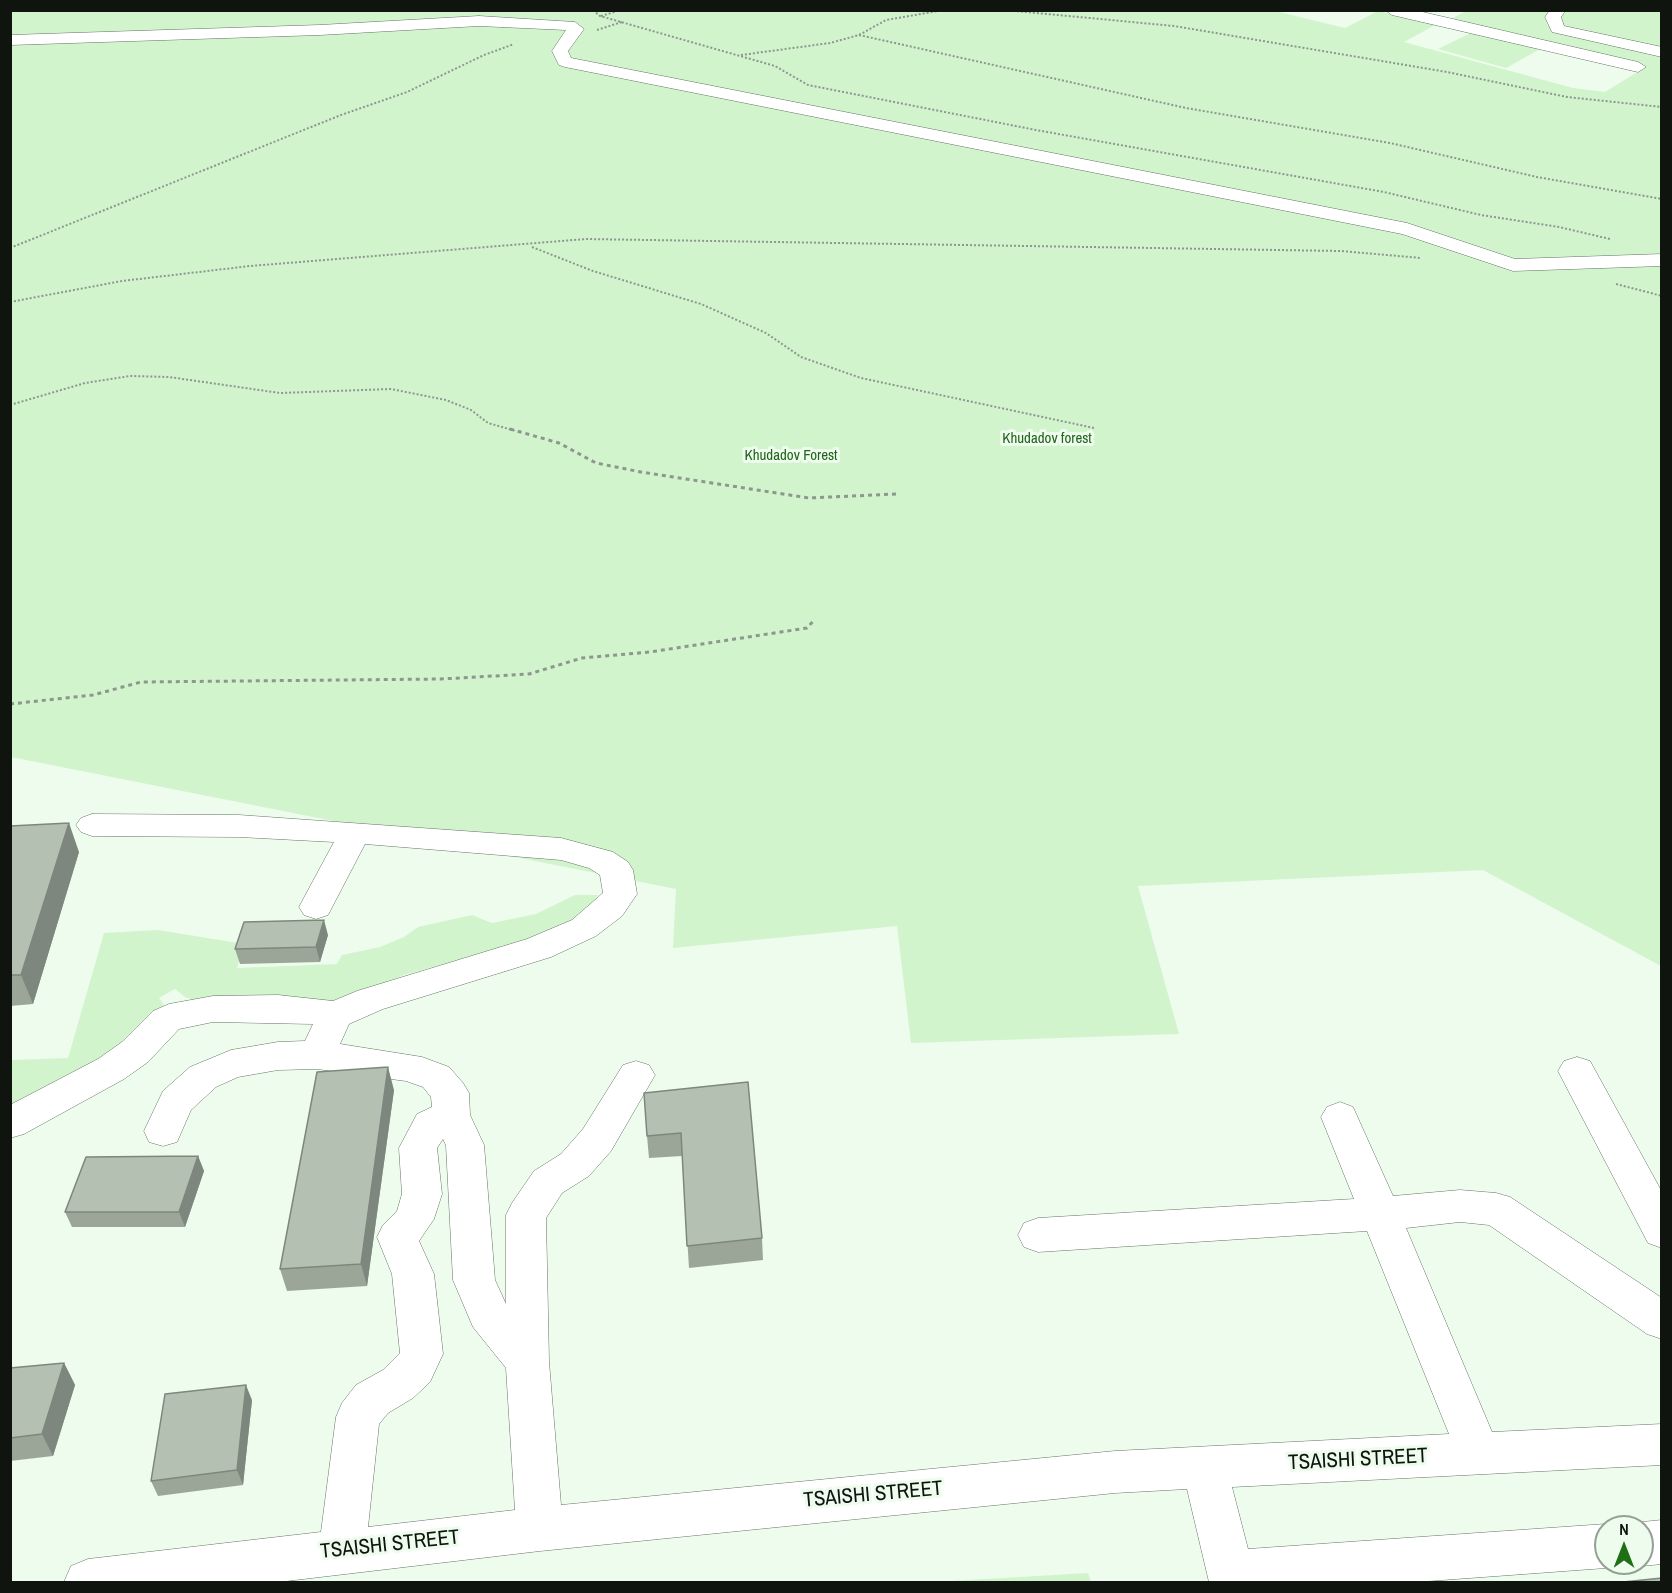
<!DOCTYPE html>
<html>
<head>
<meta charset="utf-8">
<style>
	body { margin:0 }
	#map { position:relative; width:1672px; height:1593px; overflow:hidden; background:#eefced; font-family:"Archivo Narrow",sans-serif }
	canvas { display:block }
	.frame { position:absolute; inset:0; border:12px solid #0f140f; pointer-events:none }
	.north { position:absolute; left:1594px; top:1515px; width:60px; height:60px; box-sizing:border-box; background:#eefced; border:2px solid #959f94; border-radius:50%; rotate:0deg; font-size:16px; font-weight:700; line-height:24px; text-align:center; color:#0f140f }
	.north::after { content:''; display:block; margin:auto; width:21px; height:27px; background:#1e6f16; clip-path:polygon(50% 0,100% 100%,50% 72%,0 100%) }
</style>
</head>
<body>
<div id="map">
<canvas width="1672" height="1593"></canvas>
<div class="frame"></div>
<div class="north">N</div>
</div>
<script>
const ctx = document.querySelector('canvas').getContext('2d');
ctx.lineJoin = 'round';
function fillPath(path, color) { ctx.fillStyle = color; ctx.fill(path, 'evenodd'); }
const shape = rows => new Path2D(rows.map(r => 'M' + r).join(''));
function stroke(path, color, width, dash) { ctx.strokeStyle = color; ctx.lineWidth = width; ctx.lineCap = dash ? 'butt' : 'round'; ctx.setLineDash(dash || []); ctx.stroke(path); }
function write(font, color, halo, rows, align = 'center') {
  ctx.font = font + ' "Archivo Narrow",sans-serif'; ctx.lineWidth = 6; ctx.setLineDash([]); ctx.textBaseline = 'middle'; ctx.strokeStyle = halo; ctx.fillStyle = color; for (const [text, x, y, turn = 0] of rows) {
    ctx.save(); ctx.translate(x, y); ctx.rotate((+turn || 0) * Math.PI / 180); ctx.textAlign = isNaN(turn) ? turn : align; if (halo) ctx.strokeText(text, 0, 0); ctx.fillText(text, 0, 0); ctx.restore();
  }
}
fillPath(shape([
	[1271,10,1345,28,1378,11,1437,24,1404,42,1573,88,1605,92,1639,71,1542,48,1506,68,1438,49,1473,32,1449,20,1468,10,1661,11,1661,966,1483,870,1138,886,1179,1034,911,1043,897,926,673,948,676,889,11,757,10,11],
	[575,895,598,895,589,910,561,927,528,940,404,975,341,1002,199,1002,185,997,175,989,159,998,166,1008,118,1056,11,1109,10,1060,68,1058,104,933,158,930,244,944,237,968,337,964,342,955,380,947,404,937,418,927,472,915,492,923,536,914],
	[1088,1573,1091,1582,933,1582]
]), '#d1f4cd');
const minor = shape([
	[1385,10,1414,10,1638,62,1646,67,1638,72,1392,15,1385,10],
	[1550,10,1566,10,1561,17,1564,26,1662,47,1662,57,1552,32,1545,17,1550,10],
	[479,16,575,22,584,29,568,51,571,58,1407,223,1515,259,1662,254,1662,266,1513,271,1402,234,565,67,559,65,552,51,566,30,479,26,320,35,10,45,10,35,320,25,479,16],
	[92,814,239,815,561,838,613,852,628,862,633,870,637,894,622,916,596,936,551,957,383,1009,349,1024,340,1044,422,1057,449,1067,463,1083,469,1093,470,1115,484,1145,495,1280,506,1304,506,1215,512,1203,534,1171,561,1154,583,1129,623,1065,636,1061,649,1065,655,1075,611,1151,589,1176,562,1193,546,1218,549,1362,561,1505,1115,1451,1449,1434,1367,1231,1038,1252,1024,1247,1018,1235,1024,1223,1038,1218,1354,1199,1321,1117,1327,1107,1340,1102,1353,1107,1393,1196,1460,1190,1496,1193,1510,1197,1662,1298,1662,1339,1647,1334,1489,1225,1460,1222,1406,1228,1492,1432,1662,1424,1662,1465,1232,1487,1248,1549,1606,1524,1615,1527,1606,1527,1606,1563,1620,1563,1606,1568,1415,1582,1209,1582,1187,1489,1115,1493,540,1551,278,1582,64,1582,71,1566,88,1559,321,1532,336,1417,342,1403,356,1385,383,1370,400,1353,392,1274,377,1237,383,1225,397,1211,402,1194,399,1148,417,1114,432,1107,431,1097,423,1087,406,1081,317,1069,278,1070,238,1077,216,1087,191,1110,177,1142,163,1146,149,1142,144,1131,163,1091,190,1067,231,1050,278,1042,305,1041,313,1024,213,1022,179,1029,148,1062,124,1079,24,1134,10,1138,10,1105,98,1059,122,1042,153,1011,169,1004,213,996,278,995,333,1001,357,991,527,939,572,920,603,893,600,875,589,868,561,860,365,844,328,915,316,919,304,915,299,907,334,842,239,837,92,836,81,832,76,825,81,818,92,814],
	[443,1139,446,1145,453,1280,473,1327,506,1368,515,1510,368,1527,379,1424,388,1413,413,1398,430,1382,443,1354,434,1274,419,1241,434,1219,442,1194,437,1148,443,1139],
	[1577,1057,1590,1061,1662,1192,1662,1248,1648,1243,1558,1071,1564,1061,1577,1057],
	[1662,1520,1662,1564,1642,1566,1633,1563,1642,1563,1642,1527,1628,1527,1642,1522,1662,1520]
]);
stroke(minor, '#677366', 1);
stroke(shape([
	[593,10,600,16,775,66,808,85,1036,130,1384,192,1481,215,1559,227,1610,239],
	[1005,10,1174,26,1447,72,1567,97,1662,107],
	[601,16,621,10],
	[597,30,622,22],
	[859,35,1186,108,1390,143,1537,177,1662,199],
	[741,55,830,43,859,35,886,20,944,10],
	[532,247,593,271,701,304,766,333,801,357,861,378,1094,428],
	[10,248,341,115,407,92,484,55,514,44],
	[1616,284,1662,296],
	[10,302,122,281,250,266,586,239,1341,251,1421,258],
	[10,405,85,383,130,376,169,377,280,393,391,389,446,400,471,410,488,423,516,431]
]), '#8d978d', 2, [2, 2]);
stroke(shape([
	[510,429,559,443,596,463,641,472,809,498,896,494],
	[10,704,93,695,141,682,441,679,529,674,582,658,650,652,807,628,815,619]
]), '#8d978d', 3, [4, 4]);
fillPath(minor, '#fff');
fillPath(shape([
	[10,826,79,852,33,1004,10,1006],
	[328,935,320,962,240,964,235,949],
	[748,1082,762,1238,763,1260,689,1268,682,1156,649,1158,647,1136],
	[394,1090,367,1286,287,1291,280,1269],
	[198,1156,204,1171,185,1227,72,1227,65,1212],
	[64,1363,75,1385,53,1456,10,1461,10,1368],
	[252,1400,243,1485,158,1496,151,1481]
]), '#9ba699');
fillPath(shape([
	[69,823,79,852,33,1004,21,975],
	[324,920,328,935,320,962,316,947],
	[388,1067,394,1090,367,1286,361,1264],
	[198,1156,204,1171,185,1227,179,1212],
	[64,1363,75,1385,53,1456,42,1434],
	[246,1385,252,1400,243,1485,237,1470]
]), '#7e877d');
const building = shape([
	[69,823,21,975,10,975,10,826,69,823],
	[324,920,316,947,235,949,244,922,324,920],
	[388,1067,361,1264,280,1269,317,1072,388,1067],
	[748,1082,762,1238,687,1246,681,1133,647,1136,644,1093,748,1082],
	[198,1156,179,1212,65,1212,86,1157,198,1156],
	[64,1363,42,1434,10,1438,10,1368,64,1363],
	[246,1385,237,1470,151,1481,165,1394,246,1385],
	[1662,1578,1662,1582,1623,1582,1662,1578]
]);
fillPath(building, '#b4c1b2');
stroke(building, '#7e877d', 1.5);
write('15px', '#23631d', '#eefced', [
	["Khudadov forest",1047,439],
	["Khudadov Forest",791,456]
]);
write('21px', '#0f140f', '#eefced', [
	["TSAISHI STREET",1358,1460,-3],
	["TSAISHI STREET",873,1495,-5],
	["TSAISHI STREET",390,1545,-6]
]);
</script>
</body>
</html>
